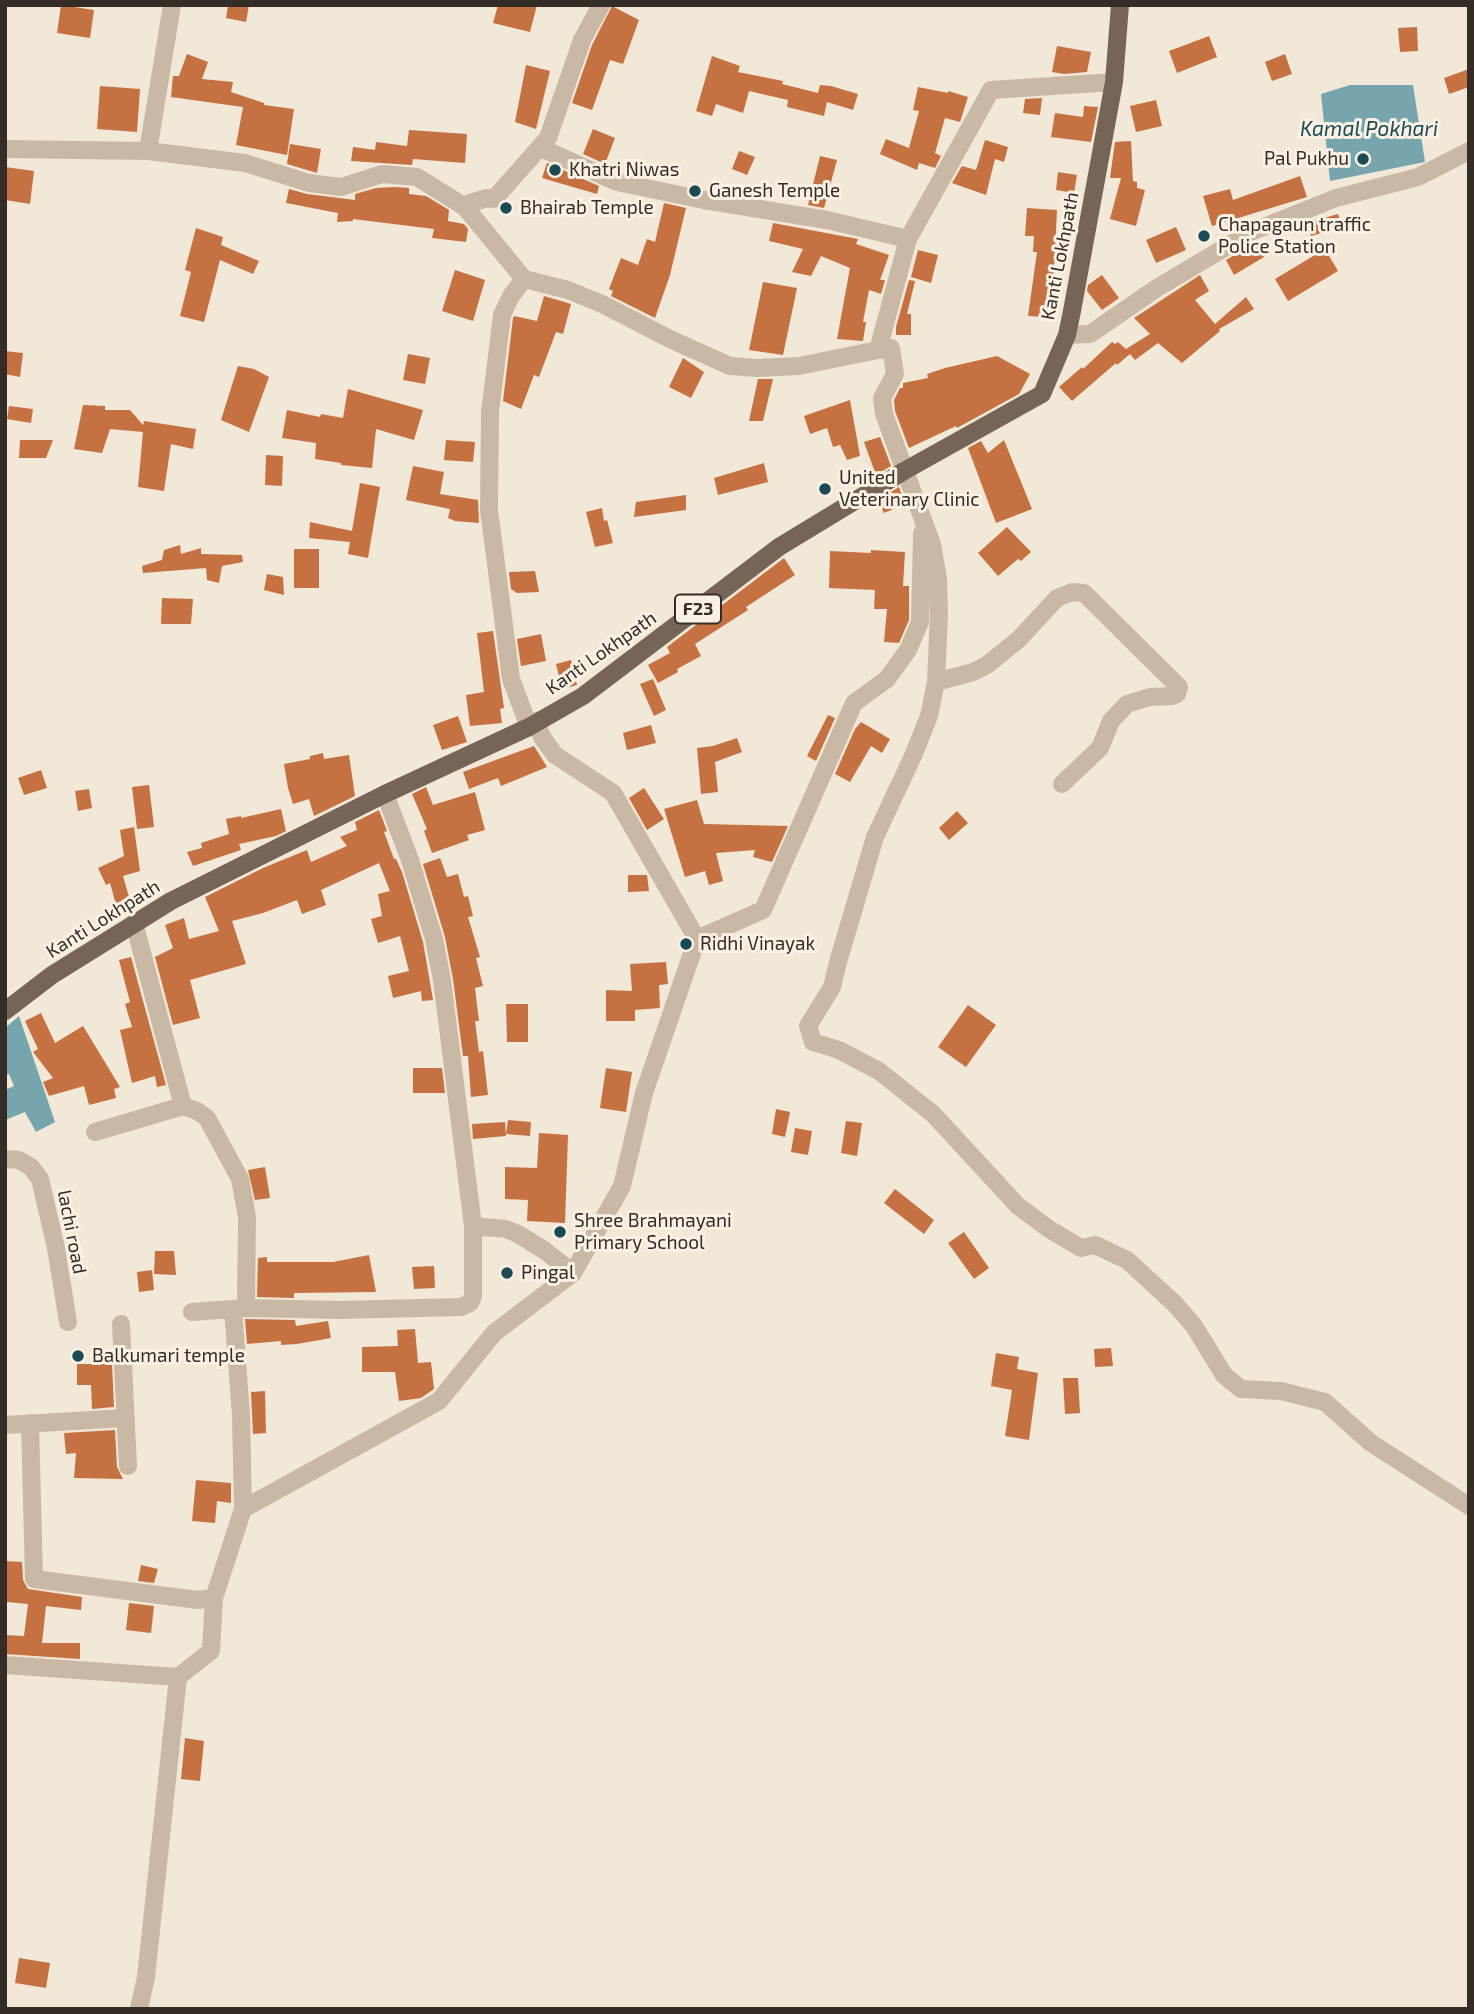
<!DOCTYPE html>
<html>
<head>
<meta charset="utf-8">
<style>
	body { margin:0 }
	#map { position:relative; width:1474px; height:2014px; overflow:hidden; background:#f1e8d8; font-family:"Exo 2",sans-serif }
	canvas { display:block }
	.frame { position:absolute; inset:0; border:7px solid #342c26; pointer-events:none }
</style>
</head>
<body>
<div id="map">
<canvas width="1474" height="2014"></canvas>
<div class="frame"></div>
</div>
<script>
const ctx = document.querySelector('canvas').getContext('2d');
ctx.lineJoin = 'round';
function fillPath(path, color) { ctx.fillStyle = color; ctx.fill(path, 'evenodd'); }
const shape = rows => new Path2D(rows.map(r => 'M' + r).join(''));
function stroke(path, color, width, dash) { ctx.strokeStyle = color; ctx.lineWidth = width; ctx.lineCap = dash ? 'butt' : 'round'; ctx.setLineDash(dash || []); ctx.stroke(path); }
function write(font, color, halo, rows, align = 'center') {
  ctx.font = font + ' "Exo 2",sans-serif'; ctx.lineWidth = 6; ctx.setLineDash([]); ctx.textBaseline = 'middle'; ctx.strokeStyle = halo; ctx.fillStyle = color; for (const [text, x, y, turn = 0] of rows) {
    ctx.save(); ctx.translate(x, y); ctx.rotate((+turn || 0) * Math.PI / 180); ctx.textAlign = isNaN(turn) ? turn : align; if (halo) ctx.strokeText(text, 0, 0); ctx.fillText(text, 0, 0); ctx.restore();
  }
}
fillPath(shape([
	[1350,85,1413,85,1425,162,1330,181,1321,94],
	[19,1016,55,1122,36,1132,25,1112,5,1120,5,1090,14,1086,9,1074,5,1075,5,1028]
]), '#77a5ae');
fillPath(shape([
	[61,5,94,10,90,38,57,33],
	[228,5,249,5,246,22,226,18],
	[498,5,537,5,530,32,493,23],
	[612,6,639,20,623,64,610,60,592,110,572,103,592,45],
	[1417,27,1418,51,1400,52,1398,28],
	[1209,36,1217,57,1177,73,1169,51],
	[1057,46,1091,52,1087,72,1064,74,1052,72],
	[187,54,208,62,202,79,233,82,231,92,264,103,264,105,294,109,287,155,236,145,243,107,171,97,173,76,179,76],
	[1285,54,1292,74,1272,81,1265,62],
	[712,56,740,66,738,72,783,81,782,84,818,93,820,85,831,86,858,94,853,110,827,102,824,116,787,107,788,100,749,91,743,113,716,104,712,116,696,111],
	[526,65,550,71,536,129,515,122],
	[1469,69,1469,87,1449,94,1444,78],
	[100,86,140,89,137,132,97,129],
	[918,87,948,93,948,91,968,97,960,122,945,118,935,153,941,156,935,168,919,163,917,170,880,154,886,139,909,148,919,111,913,110],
	[1042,98,1040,115,1023,113,1025,99],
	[1156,100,1162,126,1136,132,1130,106],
	[1084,106,1098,107,1091,142,1051,137,1055,113,1083,117],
	[593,129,615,138,605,164,583,154],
	[409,130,467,134,465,163,413,159,412,165,351,161,353,147,375,150,376,142,407,146],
	[985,140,1008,147,1004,162,995,159,986,195,952,183,962,166,976,170],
	[1131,141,1133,181,1137,182,1137,188,1145,190,1136,226,1110,219,1121,178,1110,178,1115,142],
	[290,144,321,149,317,173,287,164],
	[739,151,755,157,747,175,732,169],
	[820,156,837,160,824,208,808,205],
	[547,163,599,186,597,194,542,178],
	[5,167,34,171,30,204,5,200],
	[1058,172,1077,175,1074,193,1056,190],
	[1300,176,1307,197,1212,226,1203,196,1230,189,1233,200],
	[396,187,409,188,409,194,426,196,449,210,448,221,464,224,468,229,466,242,432,238,434,229,353,219,353,221,337,222,338,213,286,203,289,189,307,194,355,200,355,194,376,188],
	[664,203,686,208,670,275,655,318,611,296,613,291,609,289,621,258,638,265,647,239,655,242],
	[1027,208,1057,210,1054,271,1051,296,1047,296,1046,317,1028,316,1037,252,1033,252,1034,236,1025,236],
	[1338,214,1342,227,1311,236,1307,223],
	[773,223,858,239,856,244,889,255,880,280,885,280,881,294,869,290,863,322,866,322,863,341,837,339,850,268,821,256,811,276,792,272,803,249,769,241],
	[1176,227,1186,250,1156,263,1146,240],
	[196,228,223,237,221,245,259,261,253,274,220,260,204,322,180,316,191,272,185,270],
	[1255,243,1264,257,1234,275,1226,260],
	[1325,249,1338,271,1288,301,1275,279],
	[918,250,938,255,931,283,911,277],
	[455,270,485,280,473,321,442,311],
	[1102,275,1119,298,1102,310,1087,291,1088,285],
	[1200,275,1209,291,1195,300,1215,324,1246,297,1254,309,1219,329,1220,331,1182,363,1158,343,1135,360,1130,354,1117,365,1116,363,1072,401,1059,387,1082,367,1083,369,1112,342,1115,344,1118,342,1127,350,1126,349,1150,334,1134,318],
	[909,280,915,281,907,314,911,314,911,335,896,335,896,327],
	[763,282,797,288,783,355,749,350],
	[544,296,571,304,563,334,556,332,539,377,534,375,521,409,503,401,513,318,514,316,537,321],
	[5,351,23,353,20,377,5,374],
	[408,354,430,358,425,384,403,380],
	[997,356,1030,374,1019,394,957,428,956,426,909,448,895,411,894,400,900,388,903,388,903,383,928,378,927,374,945,368],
	[683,358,704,372,691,398,669,387],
	[238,366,254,369,269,377,249,432,221,420],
	[758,379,773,379,763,421,749,421],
	[348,389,423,410,414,440,376,429,372,468,341,465,341,463,315,459,316,443,282,438,287,410,320,417,321,414,343,418],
	[850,400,860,456,847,460,840,445,833,447,827,428,810,434,804,416],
	[83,405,105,406,105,410,130,410,143,425,144,421,196,429,193,449,171,444,164,491,138,487,143,432,110,429,102,453,74,449],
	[9,406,33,409,31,423,7,419],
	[880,437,891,466,876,475,864,442],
	[20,440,53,440,46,458,19,458],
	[446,440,475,442,473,462,444,460],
	[1004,440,1032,509,996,523,968,448,981,441,988,453],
	[266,455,283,456,282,486,265,485],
	[764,463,768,482,718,495,714,478],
	[413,466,444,472,440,494,478,500,479,523,455,521,448,518,450,509,406,500],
	[360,483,380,487,368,558,348,554,350,542,309,538,310,522,352,531],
	[899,487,905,504,884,513,878,500],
	[686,495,686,510,634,517,636,502],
	[602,508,604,521,607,520,613,543,595,547,586,512],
	[1007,527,1031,552,1021,561,1018,559,998,576,978,553],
	[180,545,181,554,201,548,201,554,242,555,243,562,222,566,219,583,207,580,206,568,143,573,142,566,162,560,164,550],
	[294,549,319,549,319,588,294,588],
	[871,550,905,552,903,586,909,586,909,620,899,643,884,642,887,609,874,609,875,590,829,588,830,551,871,553],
	[784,558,795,575,746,607,748,610,695,644,701,656,677,669,678,672,658,683,648,665,670,653,667,647],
	[535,571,539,592,517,593,511,589,509,572],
	[267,574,283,577,284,595,264,590],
	[162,598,193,599,191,624,161,624],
	[493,631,504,708,500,709,502,723,470,726,466,695,484,692,477,633],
	[541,634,546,661,521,666,517,639],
	[571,660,577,685,562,689,556,664],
	[653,679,666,710,654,716,640,684],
	[828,715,835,718,816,761,807,756],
	[458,716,467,742,442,750,433,725],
	[861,722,890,739,882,753,871,746,850,782,835,774,855,729],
	[651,725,656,743,627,750,623,733],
	[737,738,742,752,715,762,718,792,701,794,697,748,713,746],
	[534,746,547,767,501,786,498,778,469,789,463,772],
	[323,753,324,759,349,755,355,796,314,816,309,799,293,804,288,788,284,764,310,759,310,756],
	[41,770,47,788,24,795,18,778],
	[149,785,154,827,137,829,132,787],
	[426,787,433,805,475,792,485,830,467,835,469,840,432,853,424,831,427,829,412,794],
	[644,788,664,819,647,830,629,798],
	[89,789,92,808,78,811,75,791],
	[697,800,704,824,788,826,772,862,753,857,755,850,716,853,723,881,709,885,705,871,685,877,664,809],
	[281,809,286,831,276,836,239,844,241,850,193,866,187,852,202,848,201,843,229,834,226,819,241,816,241,818],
	[379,810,387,831,384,832,394,859,396,859,402,872,423,942,433,1000,422,1001,421,991,393,998,388,976,409,971,400,936,378,943,371,919,382,916,378,894,390,891,379,863,321,890,326,905,302,914,297,900,263,913,232,921,246,964,190,980,200,1018,173,1025,155,957,173,948,165,925,184,918,189,939,219,931,205,897,263,868,307,850,311,862,347,846,340,837,357,830,355,822],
	[957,811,968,823,949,840,939,828],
	[134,827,140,871,123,876,131,904,117,908,110,883,106,885,98,868,124,856,120,830],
	[440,858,447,877,458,874,464,897,468,896,473,916,468,917,480,957,476,958,483,986,475,988,479,1021,475,1021,479,1052,483,1051,488,1095,471,1097,468,1056,463,1056,453,979,445,937,423,864],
	[628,875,647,875,649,891,628,892],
	[131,957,166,1085,157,1087,155,1076,132,1083,120,1030,132,1027,125,1004,130,1002,119,960],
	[666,962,668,984,659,985,660,1008,635,1010,635,1021,606,1021,606,990,632,991,630,964],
	[506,1004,528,1004,528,1042,507,1042],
	[968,1005,996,1025,966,1067,938,1047],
	[41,1013,55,1043,83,1026,120,1087,114,1089,116,1098,89,1105,84,1086,49,1096,43,1082,53,1078,33,1052,38,1049,25,1021],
	[413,1068,442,1068,445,1093,413,1093],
	[606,1068,632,1072,626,1112,600,1108],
	[776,1109,790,1112,785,1137,772,1134],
	[508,1120,531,1122,530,1136,506,1134],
	[846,1121,862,1123,857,1156,841,1153],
	[505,1122,506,1136,473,1139,472,1124],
	[795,1128,812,1131,808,1155,791,1152],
	[539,1133,568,1135,565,1223,527,1221,528,1200,505,1199,505,1167,537,1168],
	[265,1167,270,1198,255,1200,248,1170],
	[895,1189,934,1220,924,1234,884,1203],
	[964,1232,989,1268,974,1279,948,1243],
	[155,1251,174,1251,176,1275,154,1274],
	[369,1255,376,1292,294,1293,294,1298,257,1297,258,1258,267,1257,267,1262,333,1262],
	[434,1266,435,1288,414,1289,412,1267],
	[152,1270,154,1290,139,1292,137,1272],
	[245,1319,295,1320,296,1326,328,1321,331,1338,297,1344,281,1345,281,1341,247,1344],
	[415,1329,418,1363,431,1362,434,1389,421,1398,399,1401,395,1372,362,1372,362,1347,398,1346,397,1330],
	[1111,1348,1113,1366,1095,1367,1094,1349],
	[996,1353,1019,1357,1017,1369,1038,1373,1029,1440,1005,1436,1012,1390,991,1386],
	[77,1364,112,1364,114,1407,92,1409,91,1385,77,1385],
	[1063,1378,1078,1378,1080,1413,1065,1414],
	[265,1391,266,1433,253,1434,251,1392],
	[115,1430,117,1467,123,1479,74,1478,76,1453,66,1454,64,1433],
	[196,1480,231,1483,231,1503,217,1501,215,1523,192,1521],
	[5,1561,22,1562,23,1580,28,1589,82,1597,81,1610,46,1606,42,1643,80,1643,80,1659,5,1654,5,1635,24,1636,28,1604,7,1602],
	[141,1565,158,1569,154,1583,138,1581],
	[129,1603,154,1606,151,1633,126,1630],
	[185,1738,204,1741,200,1781,181,1779],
	[19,1958,50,1963,46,1988,15,1983]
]), '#c67141');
stroke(shape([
	[541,148,617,182,704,200,827,220,908,239,991,90,1114,82],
	[5,149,148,151,172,5],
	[148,151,245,163,309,183,341,187,382,174,417,177,465,207,470,203,487,198,494,199,548,138,582,40,601,5],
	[465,207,524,279,511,296,502,315,490,412,489,510,511,679,529,727],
	[524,279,568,290,602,304,672,340,730,366,757,368,799,366,878,350,908,239],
	[1067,335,1090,334,1157,288,1251,232,1336,198,1418,177,1469,151],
	[878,350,891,348,895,374,882,398,884,414,932,544,938,579,939,615,936,682,929,716,913,756,875,837,838,962,832,987,808,1026,813,1042,839,1050,879,1071,933,1114,1018,1206,1049,1229,1081,1248,1095,1245,1127,1260,1175,1304,1194,1326,1224,1375,1241,1389,1281,1391,1325,1402,1371,1443,1469,1506],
	[936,682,973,672,987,665,1019,639,1057,598,1072,592,1084,593,1179,687,1178,691,1177,694,1172,696,1150,697,1127,704,1111,721,1100,748,1062,784],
	[539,720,537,725,542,737,555,755,613,793,697,939,763,910,854,703,887,679,908,650,920,622,922,533],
	[134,923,183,1106,197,1111,207,1118,240,1179,247,1217,246,1308],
	[95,1132,183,1106],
	[5,1159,19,1160,31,1167,40,1179,56,1248,68,1322],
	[473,1226,506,1229,518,1234,544,1250,573,1273],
	[233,1309,241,1415,243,1509],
	[192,1312,246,1308,340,1310,461,1307,470,1303,473,1296,473,1226,442,980,434,939,410,860,385,794],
	[121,1324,128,1466],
	[30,1423,34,1579,198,1600,214,1598],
	[5,1425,126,1418],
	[5,1665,178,1677],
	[139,2009,146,1977,178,1677,211,1651,214,1598,243,1509,439,1401,494,1333,573,1273,622,1186,644,1093,697,939]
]), '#c9b9a4', 18);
stroke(shape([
	[5,1011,52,975,171,901,385,794,529,727,583,696,779,547,904,471,1042,394,1067,335,1072,311,1114,82,1120,5]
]), '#766557', 18);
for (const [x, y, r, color] of [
	[1363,159,7,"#1c4b55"],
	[555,170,7,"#1c4b55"],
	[695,191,7,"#1c4b55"],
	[506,208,7,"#1c4b55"],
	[1204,236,7,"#1c4b55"],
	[825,489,7,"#1c4b55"],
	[686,944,7,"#1c4b55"],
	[560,1232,7,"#1c4b55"],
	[507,1273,7,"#1c4b55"],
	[78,1356,7,"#1c4b55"]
]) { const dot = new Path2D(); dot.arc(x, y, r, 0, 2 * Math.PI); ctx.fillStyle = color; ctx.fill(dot); stroke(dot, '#f9f2e4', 2.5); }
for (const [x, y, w] of [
	[698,609,46]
]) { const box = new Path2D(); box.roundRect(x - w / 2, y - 14.5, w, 29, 5); ctx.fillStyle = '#f9f2e4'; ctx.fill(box); stroke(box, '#342c26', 2); }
write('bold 18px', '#342c26', null, [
	["F23",698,609]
]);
write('19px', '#342c26', '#f9f2e4', [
	["Pal Pukhu",1349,159,"right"],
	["Khatri Niwas",569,170],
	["Ganesh Temple",709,191],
	["Bhairab Temple",520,208],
	["Chapagaun traffic",1218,225],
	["Police Station",1218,247],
	["United",839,478],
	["Veterinary Clinic",839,500],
	["Ridhi Vinayak",700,944],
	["Shree Brahmayani",574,1221],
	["Primary School",574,1243],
	["Pingal",521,1273],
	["Balkumari temple",92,1356]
], 'left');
write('19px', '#342c26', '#f9f2e4', [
	["Kanti Lokhpath",1060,256,-79],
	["Kanti Lokhpath",601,653,-35],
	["Kanti Lokhpath",103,919,-32],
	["lachi road",72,1232,79]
]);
write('italic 21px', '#1c4b55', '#f9f2e4', [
	["Kamal Pokhari",1369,129]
]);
</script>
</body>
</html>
